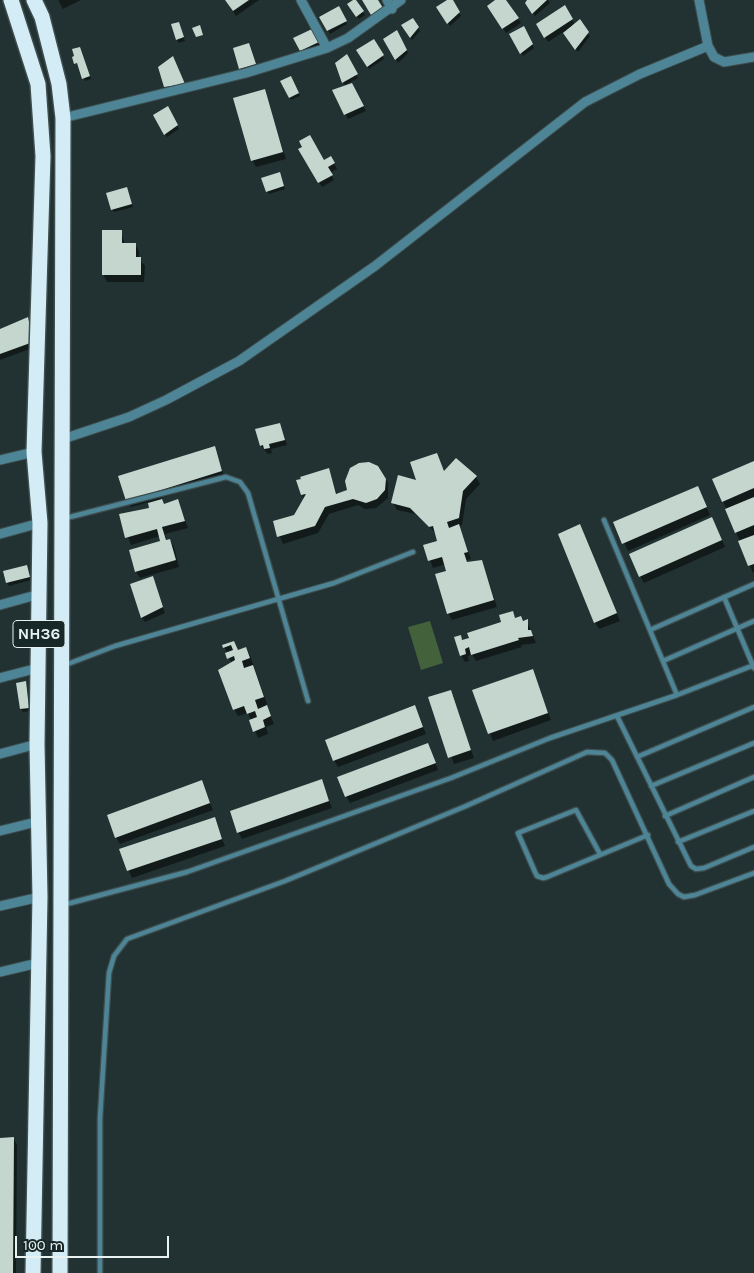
<!DOCTYPE html>
<html>
<head>
<meta charset="utf-8">
<style>
	body { margin:0 }
	#map { position:relative; width:754px; height:1273px; overflow:hidden; background:#223232; font-family:Karla,sans-serif }
	canvas { display:block }
	.scale { position:absolute; left:15px; top:1236px; width:154px; height:22px; box-sizing:border-box; border:2px solid #e7f2f1; border-top:0; padding-left:6px; font-size:15px; line-height:18px; white-space:nowrap; color:#e7f2f1; -webkit-text-stroke:4px #182828; paint-order:stroke }
</style>
</head>
<body>
<div id="map">
<canvas width="754" height="1273"></canvas>
<div class="scale">100 m</div>
</div>
<script>
const ctx = document.querySelector('canvas').getContext('2d');
ctx.lineJoin = 'round';
function fillPath(path, color) { ctx.fillStyle = color; ctx.fill(path, 'evenodd'); }
const shape = rows => new Path2D(rows.map(r => 'M' + r).join(''));
function stroke(path, color, width, dash) { ctx.strokeStyle = color; ctx.lineWidth = width; ctx.lineCap = dash ? 'butt' : 'round'; ctx.setLineDash(dash || []); ctx.stroke(path); }
function write(font, color, halo, rows, align = 'center') {
  ctx.font = font + ' Karla,sans-serif'; ctx.lineWidth = 5; ctx.setLineDash([]); ctx.textBaseline = 'middle'; ctx.strokeStyle = halo; ctx.fillStyle = color; for (const [text, x, y, turn = 0] of rows) {
    ctx.save(); ctx.translate(x, y); ctx.rotate((+turn || 0) * Math.PI / 180); ctx.textAlign = isNaN(turn) ? turn : align; if (halo) ctx.strokeText(text, 0, 0); ctx.fillText(text, 0, 0); ctx.restore();
  }
}
fillPath(shape([
	[430,621,443,663,421,670,408,627]
]), '#43613b');
fillPath(shape([
	[58,0,81,0,63,9],
	[226,0,259,0,236,16],
	[354,0,365,15,359,19,350,8],
	[451,0,461,16,450,26,438,7],
	[497,0,505,0,521,23,506,33,489,6],
	[529,0,548,0,550,3,535,16,528,6],
	[564,6,575,25,590,36,578,52,567,37,568,29,548,42,538,24],
	[338,8,347,24,330,34,321,18],
	[413,19,420,31,412,40,403,26],
	[180,26,185,41,179,43,177,40],
	[524,28,534,48,523,56,511,35],
	[312,31,319,45,302,54,295,39],
	[397,32,408,53,398,63,385,39],
	[373,41,384,59,369,69,358,50],
	[249,44,256,67,242,71,240,68],
	[81,51,91,79,85,81,79,66,76,63],
	[346,56,358,78,345,85,343,82],
	[290,78,300,96,291,100,282,81],
	[352,84,366,111,348,119,345,114],
	[264,91,286,159,256,167,252,160],
	[167,108,179,129,167,137,155,115],
	[300,149,324,162,331,157,337,169,330,173,334,180,322,187],
	[281,176,285,189,269,194,267,191],
	[127,188,133,207,114,212,112,209],
	[121,232,125,244,135,244,139,251,139,259,145,266,144,282,107,282,103,274],
	[28,319,35,347,0,360,0,330],
	[280,424,287,445,271,449,272,453,268,454,261,446,257,430],
	[214,448,225,478,161,498,164,505,178,501,188,528,165,534,167,541,170,540,174,547,179,567,140,578,136,572,161,542,160,536,131,545,120,515,151,509,149,502,131,507,127,500],
	[437,455,445,472,476,477,480,484,466,499,462,525,459,526,471,559,467,560,468,563,482,561,497,607,452,620,448,613,448,572,446,564,433,568,425,546,439,541,436,533,415,514,397,510,393,503,418,481],
	[754,463,754,572,753,573,723,501],
	[377,467,388,482,388,498,376,508,365,509,358,505,329,514,318,533,283,544,274,522,295,516,304,499,302,495,328,469,337,494,348,491],
	[701,494,710,515,628,551,615,523],
	[715,525,725,547,644,583,640,576],
	[580,526,620,621,599,629,595,622],
	[28,570,31,580,9,586,7,583],
	[152,578,165,613,145,622,142,618],
	[512,612,516,619,527,621,536,643,521,645,522,647,476,661,472,654,468,656,469,661,465,662,461,655,460,636,463,641,503,623],
	[234,642,238,651,246,648,250,655,267,704,266,705,274,724,266,727,268,734,258,738,248,713,238,716,234,709,232,664,224,646],
	[532,670,551,720,493,741,474,691],
	[26,683,30,711,23,712,21,709],
	[450,691,474,758,454,764,430,698],
	[415,707,426,734,338,767,334,760],
	[428,745,438,770,350,803,346,796],
	[321,781,332,808,242,839,238,832],
	[201,782,213,810,120,844,116,837],
	[214,818,225,846,132,878,121,850],
	[13,1138,17,1145,16,1273,0,1273,0,1139]
]), '#0007');
fillPath(shape([
	[225,0,249,0,233,11],
	[353,0,356,0,364,11,356,17,347,4],
	[362,0,378,0,383,8,371,15],
	[447,0,453,0,460,12,447,24,436,7],
	[495,0,506,0,519,18,502,29,487,6],
	[527,0,547,0,532,14,525,3],
	[565,5,573,19,544,38,536,24],
	[339,6,347,21,327,31,319,17],
	[413,18,419,27,410,38,401,25],
	[580,19,589,32,575,50,563,33],
	[179,22,184,37,176,40,171,24],
	[200,25,203,35,196,37,192,28],
	[524,26,533,44,520,54,509,34],
	[312,29,319,42,300,51,293,38],
	[397,30,407,50,395,60,383,39],
	[374,39,384,55,367,67,356,50],
	[249,43,256,64,239,69,233,48],
	[80,47,90,76,82,79,77,63,74,64,72,57,74,56,72,49],
	[347,54,358,74,342,83,335,63],
	[173,56,185,84,164,87,158,67],
	[291,76,299,93,289,98,280,81],
	[352,83,364,106,344,115,332,90],
	[265,89,283,152,251,161,233,98],
	[168,106,178,125,164,135,153,115],
	[310,135,324,160,331,156,335,163,328,167,333,175,318,183,298,149,302,147,299,141],
	[280,172,284,186,266,192,261,178],
	[127,187,132,204,111,210,106,193],
	[102,230,122,230,122,243,136,243,136,257,141,257,141,275,102,275],
	[28,317,33,342,0,354,0,329],
	[280,423,285,440,269,444,270,448,264,449,263,445,260,446,255,429],
	[215,446,222,471,126,501,118,476],
	[437,453,444,471,456,458,477,476,463,491,459,518,447,522,449,528,459,524,468,552,464,553,467,562,482,560,494,600,447,614,435,574,446,571,442,557,428,561,423,545,437,541,433,526,429,527,410,508,391,503,398,475,416,480,410,462],
	[754,461,754,488,722,502,712,479],
	[369,462,378,466,386,479,385,490,377,499,366,503,353,499,325,507,315,526,277,537,273,521,294,515,306,494,301,495,296,480,301,479,300,477,329,468,336,494,347,490,345,481,350,468,359,463],
	[698,486,707,507,622,544,613,522],
	[754,497,754,525,735,533,725,509],
	[162,499,164,504,178,499,185,521,162,527,166,540,170,539,176,560,135,572,129,550,160,541,157,529,125,538,119,514,149,508,148,503],
	[712,517,722,540,639,577,629,554],
	[580,524,617,613,594,623,558,534],
	[754,535,754,564,748,566,738,541],
	[27,565,30,577,6,583,3,571],
	[153,576,163,607,141,618,130,584],
	[513,611,515,618,521,616,523,621,528,619,528,630,531,630,533,636,518,638,519,640,471,655,469,647,465,649,466,654,460,656,454,637,461,635,462,640,469,638,467,633,501,622,499,615],
	[234,641,238,650,246,647,250,658,242,661,244,668,253,665,264,697,255,700,258,709,267,705,271,716,263,720,265,727,253,732,249,720,257,717,255,711,247,714,244,706,233,710,218,670,235,660,234,656,227,659,225,653,233,650,231,645,223,648,222,645],
	[533,669,548,713,488,734,472,690],
	[26,681,29,708,20,709,16,683],
	[451,690,471,750,448,758,428,697],
	[415,705,423,727,333,761,325,740],
	[428,743,436,763,345,797,337,777],
	[322,779,329,801,237,833,230,811],
	[202,780,210,803,115,838,107,815],
	[215,817,222,839,127,871,119,849],
	[14,1137,13,1273,0,1273,0,1138]
]), '#c4d6ce');
const lane = shape([
	[66,518,226,477,240,482,248,493,308,701],
	[604,520,677,695],
	[724,597,754,668],
	[650,630,754,584],
	[663,661,754,621],
	[65,665,115,646,334,583,413,552],
	[617,716,691,866,696,869,704,868,754,847],
	[637,757,754,707],
	[651,786,754,743],
	[665,816,754,777],
	[678,842,754,811],
	[600,854,576,810,518,833,535,872,537,876,543,878,547,877,648,835],
	[63,905,187,872,451,778,550,738,677,695,754,665],
	[100,1273,100,1118,109,973,114,956,127,939,285,881,466,806,587,752,605,753,612,760,669,884,678,894,684,897,695,895,754,873]
]);
const street = shape([
	[301,0,327,48],
	[387,0,392,9],
	[708,46,714,57,724,62,754,57],
	[63,118,246,73,327,48,348,38,401,0],
	[63,439,129,417,166,400,239,361,375,266,585,102,640,74,708,46,699,0],
	[0,460,34,452],
	[0,534,40,523],
	[0,605,40,594],
	[0,678,38,668],
	[0,754,37,744],
	[0,831,40,821],
	[0,906,40,897],
	[0,972,38,963]
]);
const highway = shape([
	[11,0,38,84,43,156,34,452,40,523,37,744,40,897,33,1273],
	[34,0,42,17,59,84,63,118,60,1273]
]);
stroke(lane, '#3e4d4d', 7);
stroke(street, '#3e4d4d', 11);
stroke(highway, '#3e4d4d', 18);
stroke(lane, '#4d8597', 4.5);
stroke(street, '#4d8597', 9);
stroke(highway, '#d4ecf5', 15);
for (const [x, y, w] of [
	[39,634,52]
]) { const box = new Path2D(); box.roundRect(x - w / 2, y - 13.5, w, 27, 4); ctx.fillStyle = '#182828'; ctx.fill(box); stroke(box, '#e7f2f1', 1); }
write('bold 16px', '#e7f2f1', null, [
	["NH36",39,634]
]);
</script>
</body>
</html>
